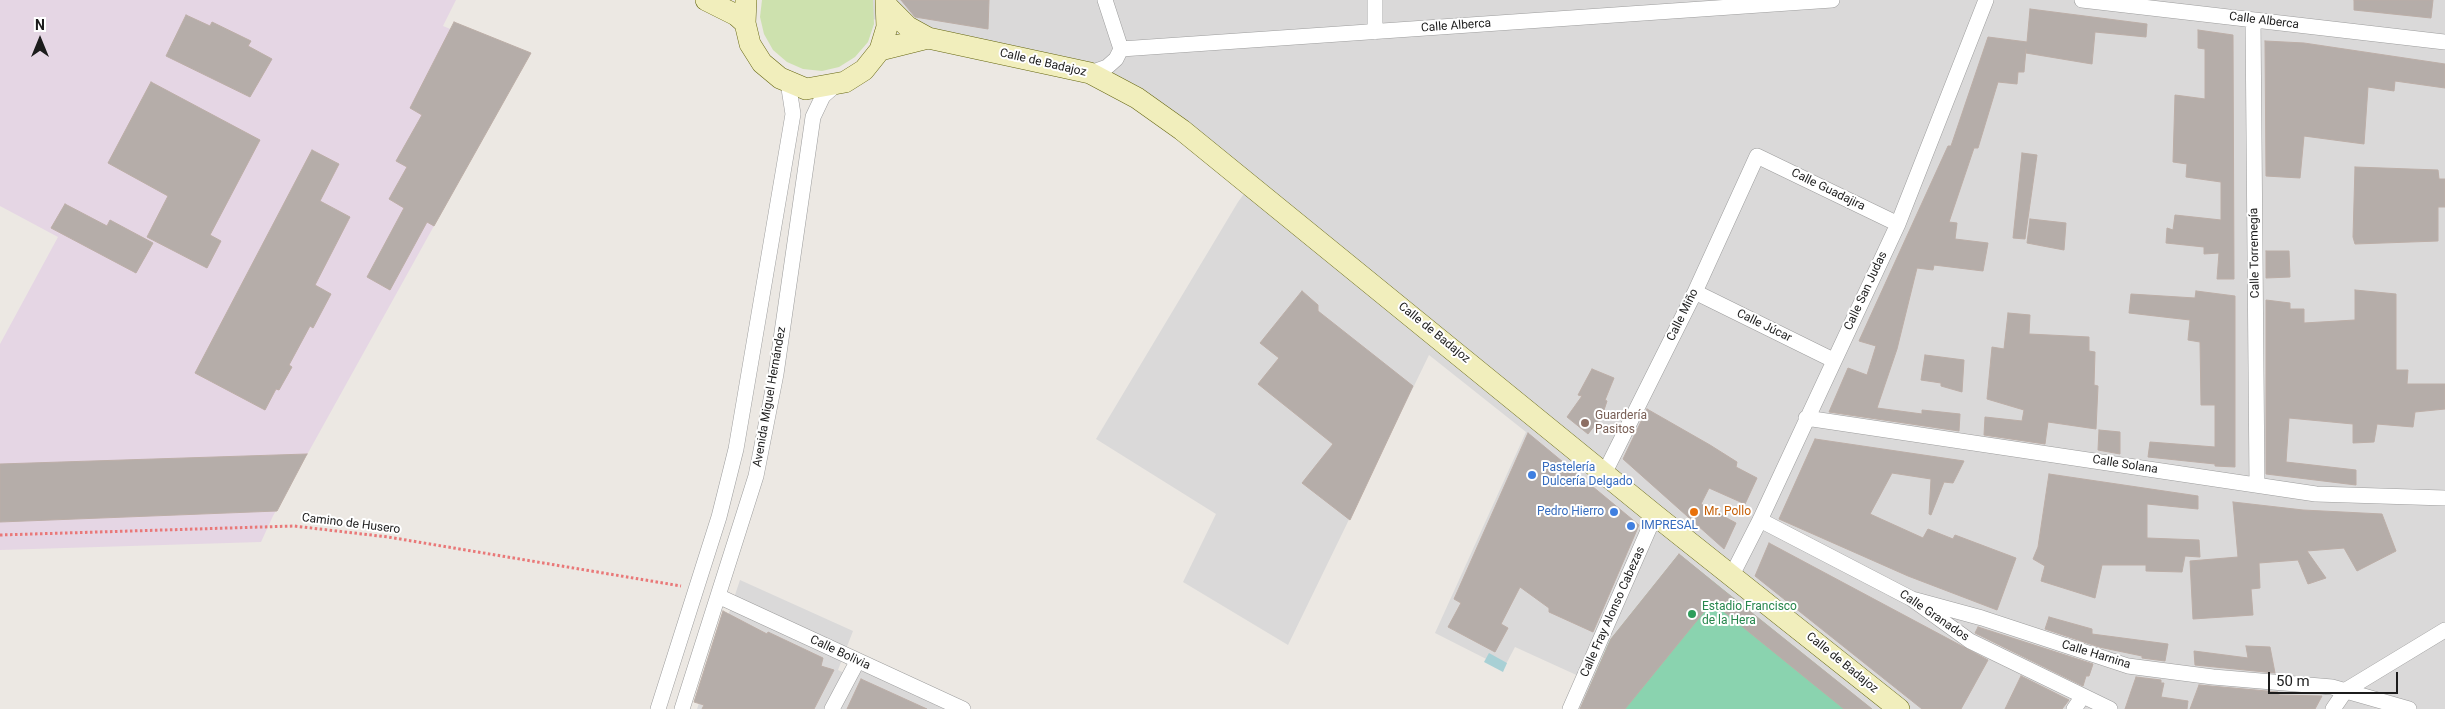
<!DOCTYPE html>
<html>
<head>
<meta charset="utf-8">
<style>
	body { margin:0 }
	#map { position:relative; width:2445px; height:709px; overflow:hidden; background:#ece8e3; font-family:Roboto,sans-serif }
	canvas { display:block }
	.north { position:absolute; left:15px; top:15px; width:50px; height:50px; -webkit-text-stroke:4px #fff; paint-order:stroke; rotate:0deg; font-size:14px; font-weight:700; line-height:20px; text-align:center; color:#1c1c1c }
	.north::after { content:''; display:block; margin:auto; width:18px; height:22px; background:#1c1c1c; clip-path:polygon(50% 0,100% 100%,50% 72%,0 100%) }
	.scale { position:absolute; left:2268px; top:672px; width:130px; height:22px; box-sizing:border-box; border:2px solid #1c1c1c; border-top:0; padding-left:6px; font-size:15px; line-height:18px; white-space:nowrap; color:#1c1c1c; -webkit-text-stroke:4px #fff; paint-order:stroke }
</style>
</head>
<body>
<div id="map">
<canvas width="2445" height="709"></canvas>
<div class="north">N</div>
<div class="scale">50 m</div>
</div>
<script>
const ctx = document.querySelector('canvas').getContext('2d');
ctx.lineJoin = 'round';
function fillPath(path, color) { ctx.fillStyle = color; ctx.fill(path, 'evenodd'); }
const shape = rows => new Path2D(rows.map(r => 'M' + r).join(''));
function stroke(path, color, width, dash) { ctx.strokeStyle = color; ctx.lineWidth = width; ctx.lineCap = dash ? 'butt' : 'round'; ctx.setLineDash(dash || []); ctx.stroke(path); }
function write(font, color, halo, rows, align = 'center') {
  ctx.font = font + ' Roboto,sans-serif'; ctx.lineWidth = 4; ctx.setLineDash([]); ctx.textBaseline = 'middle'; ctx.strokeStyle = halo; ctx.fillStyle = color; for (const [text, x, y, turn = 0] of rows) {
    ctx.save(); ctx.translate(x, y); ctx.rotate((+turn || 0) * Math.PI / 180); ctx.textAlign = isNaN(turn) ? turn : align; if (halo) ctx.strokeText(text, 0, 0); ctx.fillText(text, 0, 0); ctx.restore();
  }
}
fillPath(shape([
	[772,0,2445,0,2445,709,1570,709,1583,678,1515,647,1504,668,1435,633,1526,432,1429,355,1288,645,1183,582,1216,514,1096,439,1238,202,1249,187,1142,102,983,40],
	[740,580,853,631,838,670,855,678,859,670,929,696,958,709,697,709]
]), '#dad9d9');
fillPath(shape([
	[0,0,456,0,443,26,526,60,273,516,261,542,0,550,0,344,58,237,0,206]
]), '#e5d6e4');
fillPath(shape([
	[762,0,873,0,874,24,868,42,855,57,839,67,822,71,803,69,787,62,773,50,764,34,760,17]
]), '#cde1ae');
fillPath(shape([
	[1679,554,1872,709,1580,709,1610,640]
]), '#8ad3af');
fillPath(shape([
	[1489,653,1507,663,1503,672,1484,662]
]), '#a8d0d5');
const building = shape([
	[901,0,989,0,988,29,915,17,901,0],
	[2354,0,2433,0,2431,18,2354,10,2354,0],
	[2030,9,2147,24,2146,37,2095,32,2092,64,2026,53,2026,49,2024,72,2018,72,2017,84,1998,82,1978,148,1974,148,1949,222,1957,223,1955,239,1988,243,1983,271,1934,265,1933,270,1917,268,1897,349,1877,408,1922,414,1922,410,1960,414,1959,431,1829,412,1848,368,1867,375,1876,346,1859,341,1948,146,1951,146,1988,37,2027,42,2030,9],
	[186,15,210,26,212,22,251,41,248,46,272,59,250,97,166,56,186,15],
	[454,22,531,53,434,226,427,222,390,290,367,277,404,208,389,199,407,167,396,161,422,115,410,108,454,22],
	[2198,30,2233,35,2234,279,2217,279,2219,253,2204,254,2204,247,2166,243,2167,228,2173,230,2175,215,2221,220,2221,182,2186,177,2187,164,2173,162,2175,95,2205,99,2205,49,2198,48,2198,30],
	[2265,41,2304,43,2445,64,2445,88,2395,81,2394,91,2368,87,2364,144,2304,136,2300,178,2266,176,2265,41],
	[151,82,260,140,210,235,221,241,207,268,147,237,168,196,108,163,151,82],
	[312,150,339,164,320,201,350,217,315,285,331,294,313,328,310,326,289,365,292,367,279,390,276,389,265,410,195,373,312,150],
	[2022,153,2037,155,2025,239,2013,238,2022,153],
	[2355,167,2438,170,2439,179,2445,179,2445,207,2438,207,2438,241,2355,244,2353,237,2355,167],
	[65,204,107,226,110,220,153,243,136,273,51,228,65,204],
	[2030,219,2066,223,2064,250,2027,243,2030,219],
	[2266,251,2289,251,2290,277,2266,278,2266,251],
	[2355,290,2396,294,2396,370,2408,370,2407,384,2445,384,2445,409,2415,412,2413,427,2377,424,2374,442,2353,443,2353,424,2289,418,2286,462,2356,470,2356,485,2266,474,2266,300,2290,303,2290,309,2304,309,2304,323,2355,320,2355,290],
	[1302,291,1318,305,1318,311,1413,386,1350,520,1302,483,1333,444,1258,384,1279,358,1260,343,1302,291],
	[2196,291,2235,296,2235,467,2215,466,2215,464,2148,457,2150,442,2215,447,2215,405,2201,405,2200,342,2188,340,2190,320,2129,313,2131,294,2195,298,2196,291],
	[2008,313,2030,315,2029,334,2089,337,2089,351,2095,352,2094,385,2098,386,2096,429,2048,422,2045,444,1984,435,1985,417,2022,421,2024,410,1987,399,1992,347,2004,349,2008,313],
	[1925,355,1964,360,1962,392,1941,386,1941,383,1921,380,1925,355],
	[1592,369,1614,378,1605,400,1607,401,1602,416,1588,434,1567,417,1582,396,1578,395,1592,369],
	[1647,409,1710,445,1737,462,1736,467,1757,478,1745,504,1709,488,1701,504,1736,523,1724,549,1623,459,1647,409],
	[2099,430,2120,432,2120,454,2098,450,2099,430],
	[1528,433,1639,525,1593,632,1549,612,1549,608,1520,587,1501,624,1508,628,1495,652,1448,627,1461,603,1454,599,1528,433],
	[1815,439,1964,461,1953,483,1944,482,1931,515,1929,514,1931,479,1892,473,1870,514,1923,538,1928,529,1953,539,1955,535,2016,558,1997,610,1908,576,1779,519,1815,439],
	[307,454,277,511,0,522,0,464,307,454],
	[2049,474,2198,496,2198,509,2147,504,2147,538,2199,540,2200,557,2185,556,2182,572,2146,571,2146,565,2102,565,2095,598,2041,581,2045,566,2033,559,2038,547,2049,474],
	[2233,502,2303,510,2382,514,2396,551,2357,571,2344,548,2307,551,2326,578,2308,584,2298,560,2259,563,2260,588,2251,589,2253,615,2193,619,2190,561,2238,557,2233,502],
	[1769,543,1988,660,1961,709,1922,709,1755,576,1769,543],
	[1679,554,1722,589,1872,709,1844,709,1712,602,1625,709,1580,709,1611,639,1679,554],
	[723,611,767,634,768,632,823,658,821,666,834,670,814,709,702,709,704,705,694,702,723,611],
	[2049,617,2092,629,2092,634,2168,644,2165,661,2142,658,2142,656,2099,647,2045,629,2049,617],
	[1978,627,2093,664,2089,676,2086,676,2083,686,1975,633,1978,627],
	[2246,646,2270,647,2275,673,2195,665,2194,651,2248,658,2246,646],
	[2021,676,2069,700,2062,709,2005,709,2021,676],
	[2136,677,2161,680,2161,683,2164,683,2161,697,2188,701,2187,709,2125,709,2136,677],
	[861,679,927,709,847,709,861,679],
	[2199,685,2278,692,2279,695,2322,696,2315,709,2190,709,2199,685]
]);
fillPath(building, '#b5ada9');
stroke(building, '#bcaea7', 1);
const street = shape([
	[1105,0,1121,49],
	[1375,0,1375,32],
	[2082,0,2445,42],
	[2253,20,2257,485],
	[1090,73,1107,67,1116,59,1121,49,1832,0],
	[1695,292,1833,360],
	[1806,418,2316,494,2445,498],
	[1605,472,1695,292,1757,156,1898,224],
	[1760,520,1912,599,1970,641,2110,709],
	[1732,575,1760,520,1898,224,1986,0],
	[718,596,963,709],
	[1912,599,1982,618,2128,666,2213,677,2332,687,2409,709],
	[658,709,719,517,736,449,793,114,788,82],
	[682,709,756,476,776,374,813,117,823,96,837,84],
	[832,709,857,662],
	[1570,709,1655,515],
	[2074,709,2083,696],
	[2333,709,2346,690,2445,630]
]);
const secondary = shape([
	[706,0,736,15,745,23],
	[746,0,745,23,750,44,762,63,780,78,806,89,845,82,864,70,880,50,887,27,886,0],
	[887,6,908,27,928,38,1090,73,1137,98,1182,130,1655,515,1899,709],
	[880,50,928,38]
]);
stroke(street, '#9d9d9d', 16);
stroke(secondary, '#656611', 22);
stroke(shape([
	[0,535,294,526,388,537,681,586]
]), '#e97878', 3, [2.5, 2.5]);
stroke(street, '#fff', 15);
stroke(secondary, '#f1eebc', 21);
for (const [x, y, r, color] of [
	[1585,423,5,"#8d6e63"],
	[1532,475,5,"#3f7fe0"],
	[1614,512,5,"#3f7fe0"],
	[1694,512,5,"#e8710a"],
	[1631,526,5,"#3f7fe0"],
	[1692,614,5,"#2e9e5b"]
]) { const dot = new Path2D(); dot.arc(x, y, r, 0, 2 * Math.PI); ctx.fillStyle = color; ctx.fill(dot); stroke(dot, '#fff', 2); }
write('12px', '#1c1c1c', '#fff', [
	["Calle Alberca",2264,21,7],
	["Calle Alberca",1456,26,-4],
	["Calle de Badajoz",1043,63,13],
	["Calle Guadajira",1828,190,26],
	["Calle Torremegía",2255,253,-91],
	["Calle San Judas",1866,291,-65],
	["Calle Miño",1683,315,-64],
	["Calle Júcar",1764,326,26],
	["Calle de Badajoz",1434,333,39],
	["Avenida Miguel Hernández",770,397,-80],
	["Calle Solana",2125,465,9],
	["Camino de Husero",351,524,7],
	["Calle Fray Alonso Cabezas",1613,612,-66],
	["Calle Granados",1934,616,34],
	["Calle Bolivia",840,653,25],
	["Calle Harnina",2096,655,17],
	["Calle de Badajoz",1842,663,39]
]);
write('12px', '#785e54', '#fff', [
	["Guardería",1595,416],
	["Pasitos",1595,430]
], 'left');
write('12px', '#366cbe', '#fff', [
	["Pastelería",1542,468],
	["Dulcería Delgado",1542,482],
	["Pedro Hierro",1604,512,"right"],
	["IMPRESAL",1641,526]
], 'left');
write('12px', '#c56008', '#fff', [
	["Mr. Pollo",1704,512]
], 'left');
write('12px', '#27864d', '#fff', [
	["Estadio Francisco",1702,607],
	["de la Hera",1702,621]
], 'left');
</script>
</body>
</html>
